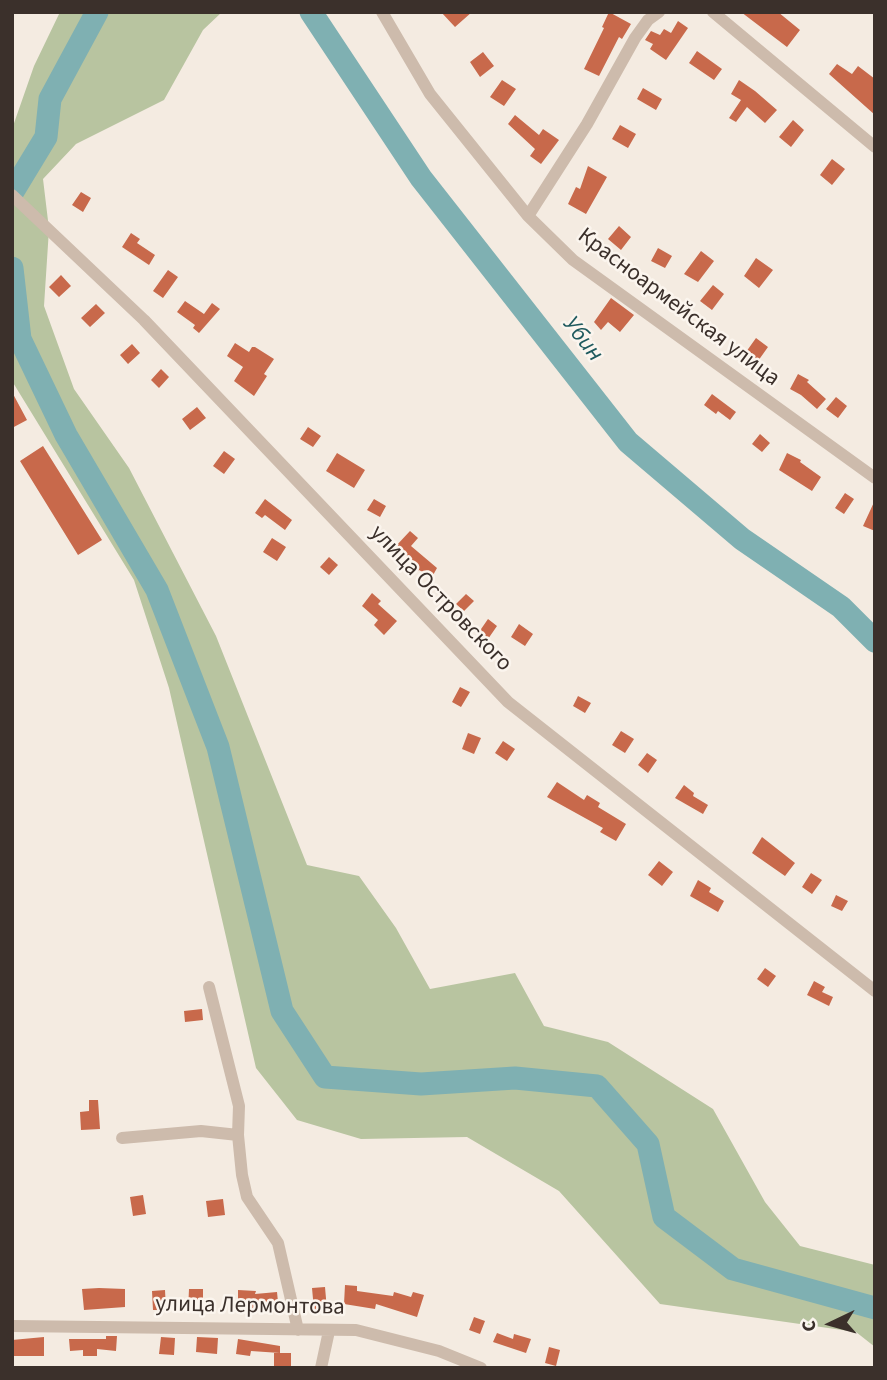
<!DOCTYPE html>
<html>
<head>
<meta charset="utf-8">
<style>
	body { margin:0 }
	#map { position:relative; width:887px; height:1380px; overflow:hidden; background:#f4ebe1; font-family:"Source Sans 3",sans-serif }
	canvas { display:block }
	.frame { position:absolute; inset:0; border:14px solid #3b302b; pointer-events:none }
	.north { position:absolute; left:796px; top:1289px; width:70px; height:70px; -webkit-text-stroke:5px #fbf5ee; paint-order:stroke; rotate:265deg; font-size:19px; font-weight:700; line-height:28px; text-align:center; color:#3b302b }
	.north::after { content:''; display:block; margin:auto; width:24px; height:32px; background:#3b302b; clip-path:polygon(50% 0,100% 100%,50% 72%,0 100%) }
</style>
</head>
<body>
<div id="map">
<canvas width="887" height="1380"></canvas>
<div class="frame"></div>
<div class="north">С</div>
</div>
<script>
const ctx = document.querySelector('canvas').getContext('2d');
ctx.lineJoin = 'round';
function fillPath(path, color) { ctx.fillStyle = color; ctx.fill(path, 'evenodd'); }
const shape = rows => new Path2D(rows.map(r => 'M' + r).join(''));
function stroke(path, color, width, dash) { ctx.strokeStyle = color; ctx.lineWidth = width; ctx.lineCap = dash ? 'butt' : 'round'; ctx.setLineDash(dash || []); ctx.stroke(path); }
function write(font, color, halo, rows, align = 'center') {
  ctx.font = font + ' "Source Sans 3",sans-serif'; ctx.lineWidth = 5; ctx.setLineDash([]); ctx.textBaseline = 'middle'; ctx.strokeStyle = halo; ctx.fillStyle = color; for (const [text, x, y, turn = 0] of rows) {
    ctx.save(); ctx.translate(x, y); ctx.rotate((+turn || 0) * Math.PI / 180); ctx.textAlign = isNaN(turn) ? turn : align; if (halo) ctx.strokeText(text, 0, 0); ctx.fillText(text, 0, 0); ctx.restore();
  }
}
fillPath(shape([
	[60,12,222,12,203,30,164,100,76,144,43,179,49,229,44,306,74,389,129,468,216,636,307,865,359,876,396,928,430,989,515,973,544,1026,608,1042,713,1109,765,1202,800,1246,875,1265,875,1347,856,1332,660,1304,559,1191,467,1137,361,1139,297,1120,256,1068,169,688,134,580,12,381,12,129,34,66]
]), '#b8c4a0');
stroke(shape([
	[311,12,421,178,628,442,742,539,841,607,875,641],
	[12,193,46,137,50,99,97,12],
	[12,268,20,339,66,435,157,590,218,747,282,1011,325,1077,421,1084,515,1078,597,1086,648,1144,664,1217,733,1269,875,1308]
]), '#7fb0b2', 23);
fillPath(shape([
	[441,12,472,12,455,27],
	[609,12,631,24,622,39,619,37,599,76,584,69,604,28,602,27],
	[741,12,778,12,800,30,787,47],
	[678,21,688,28,666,60,650,49,653,44,645,40,651,31,660,35,664,29,671,33],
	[697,51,722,69,714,80,689,63],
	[483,52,494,66,480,77,470,62],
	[837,64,852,74,858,66,875,79,875,115,829,74],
	[502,80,516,89,504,106,490,97],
	[739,80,755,91,777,110,765,123,747,107,736,122,729,118,741,100,731,94],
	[643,88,662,99,656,110,637,99],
	[515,115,539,135,543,129,559,140,541,164,530,156,535,149,508,124],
	[793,120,804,130,791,147,779,137],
	[620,125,636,134,628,148,612,139],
	[832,159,845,169,832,185,820,175],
	[588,166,607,177,586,214,568,204,576,187,580,189],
	[81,192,91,198,83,212,72,205],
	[619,226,631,237,621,250,608,239],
	[131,233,140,239,137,243,155,255,149,265,122,247],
	[658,248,672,256,665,268,651,261],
	[701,251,714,261,698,282,684,274],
	[756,258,773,270,759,288,744,276],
	[168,270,178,277,163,298,153,291],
	[61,275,71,286,59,297,49,287],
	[713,285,724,294,712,310,700,301],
	[611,298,634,315,620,332,608,322,601,330,594,322],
	[185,301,204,314,212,303,220,309,199,333,193,328,195,325,177,312],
	[96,304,105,313,90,327,81,318],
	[756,338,768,347,758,361,746,352],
	[235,343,249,352,252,347,255,347,274,359,264,374,267,376,254,396,234,381,243,367,227,356],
	[132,344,140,353,128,364,120,355],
	[161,369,169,377,159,388,151,380],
	[798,374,809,380,807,382,826,399,817,409,801,395,790,389],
	[12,392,27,420,12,428],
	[712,394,736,412,730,420,718,411,716,414,704,405],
	[836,397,847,406,838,418,826,409],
	[197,407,206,418,190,430,182,419],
	[308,427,321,436,313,447,300,439],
	[760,434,770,443,762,452,752,444],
	[43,446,102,540,78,555,20,461],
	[224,451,235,459,224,474,213,466],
	[337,453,365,470,354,488,326,471],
	[787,453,801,460,800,462,821,477,812,491,779,470],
	[845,493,854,499,844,514,835,508],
	[265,499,292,520,285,530,265,515,262,518,255,513],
	[374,499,386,506,380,517,367,510],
	[875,500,875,531,863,526],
	[410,531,418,538,411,546,437,568,432,577,419,570,416,572,409,565,412,563,395,547],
	[272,538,286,547,277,561,263,552],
	[329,557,338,565,329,575,320,567],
	[372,593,381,601,378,604,397,621,384,635,374,625,378,620,362,606],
	[466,594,474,601,464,611,456,604],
	[488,619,497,626,488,639,479,632],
	[519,624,533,634,525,646,511,637],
	[460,687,470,692,461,707,452,702],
	[578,696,591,703,585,713,573,706],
	[621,731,634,739,625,753,612,745],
	[468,733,481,738,474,754,462,749],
	[503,741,515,749,507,761,495,753],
	[647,753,657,760,648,773,638,765],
	[557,782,584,800,587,795,600,803,598,807,626,824,616,841,600,832,603,828,547,797],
	[684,785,694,793,693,796,708,805,703,814,675,798],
	[762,837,795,863,785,876,752,853],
	[659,861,673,872,662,886,648,875],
	[811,873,822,880,812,894,802,887],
	[698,880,711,888,709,892,724,901,718,912,690,896],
	[836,895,848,901,842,911,831,906],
	[765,968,776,976,768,987,757,979],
	[814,981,825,987,822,992,833,997,829,1006,807,995],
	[202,1009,203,1020,185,1022,184,1011],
	[89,1100,98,1100,100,1129,81,1130,80,1112,89,1111],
	[143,1195,146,1214,133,1216,130,1197],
	[223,1199,225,1215,208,1217,206,1201],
	[345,1285,357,1286,357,1291,393,1296,394,1292,411,1297,413,1292,424,1295,417,1317,376,1304,375,1309,344,1304],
	[325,1287,327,1310,314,1310,312,1288],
	[99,1288,125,1289,125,1307,84,1310,82,1289],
	[189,1289,203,1289,203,1311,188,1311],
	[165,1290,166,1310,153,1310,152,1291],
	[238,1290,256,1291,255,1294,277,1292,279,1312,269,1314,268,1309,238,1308],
	[474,1317,485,1321,480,1334,469,1330],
	[497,1333,513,1339,514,1334,531,1339,526,1353,493,1342],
	[106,1336,117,1336,116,1351,97,1349,97,1356,83,1356,83,1350,70,1351,69,1339,106,1339],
	[44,1337,44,1356,12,1356,12,1340],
	[161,1337,175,1338,174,1355,159,1354],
	[197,1337,218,1338,217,1354,196,1352],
	[238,1339,280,1346,280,1353,251,1351,250,1356,236,1354],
	[549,1347,560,1350,556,1366,545,1363],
	[274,1353,291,1353,291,1368,274,1368]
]), '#c8694b');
stroke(shape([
	[382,12,430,94,528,216,573,260,875,478],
	[713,12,875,147],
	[12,195,144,320,508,702,875,991],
	[528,216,587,124,635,38,648,20,659,12],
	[209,987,239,1106,238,1135,242,1175,247,1197,278,1243,298,1330],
	[122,1138,201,1131,238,1135],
	[12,1326,356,1330,439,1351,481,1368],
	[321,1368,329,1331]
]), '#cdbbac', 12);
write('23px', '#3b302b', '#fbf5ee', [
	["Красноармейская улица",678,308,37],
	["улица Островского",440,599,46],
	["улица Лермонтова",250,1307,1]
]);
write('italic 24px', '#1f5a5e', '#fbf5ee', [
	["Убин",582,340,52]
]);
</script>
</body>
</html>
